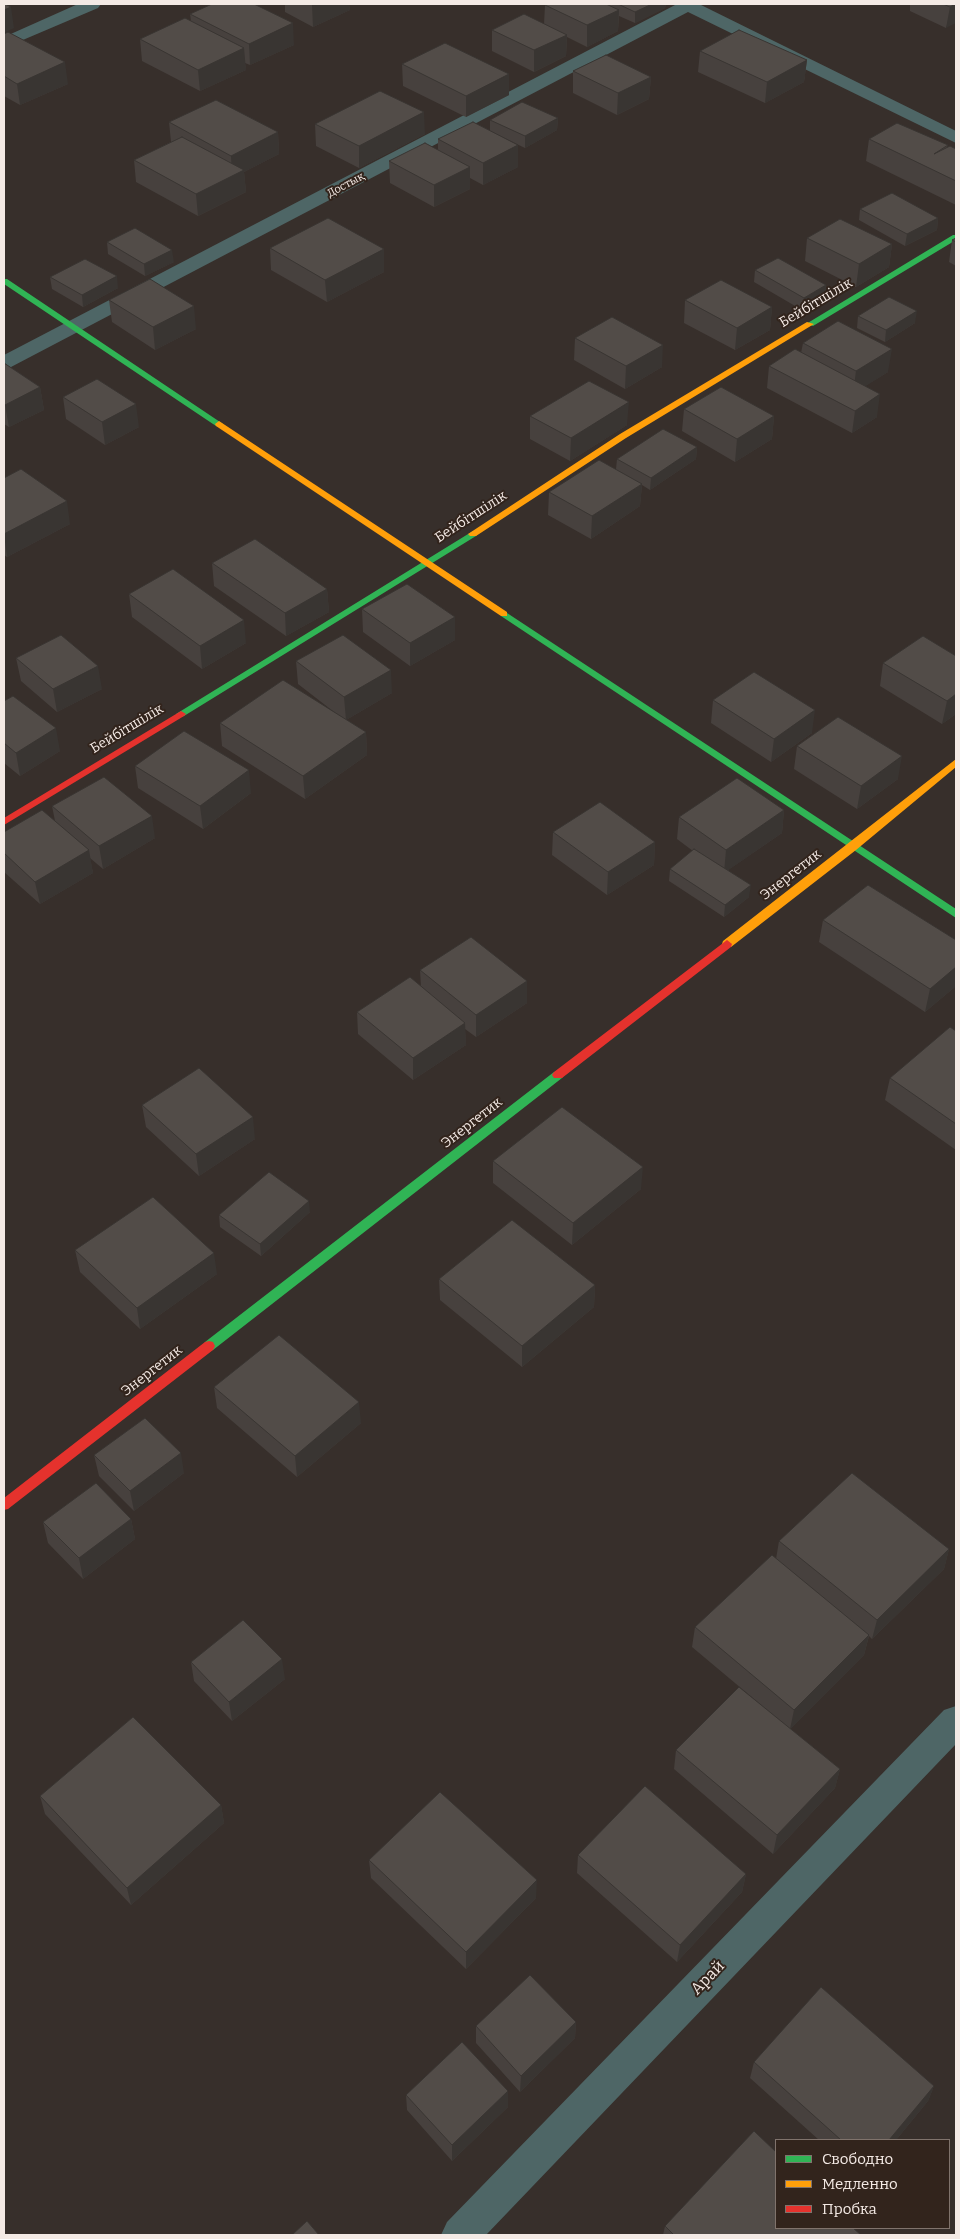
<!DOCTYPE html>
<html>
<head>
<meta charset="utf-8">
<style>
	body { margin:0 }
	#map { position:relative; width:960px; height:2239px; overflow:hidden; background:#372f2b; font-family:Bitter,serif }
	canvas { display:block }
	.frame { position:absolute; inset:0; border:5px solid #f4eae5; pointer-events:none }
	.legend { position:absolute; left:775px; top:2139px; width:175px; height:90px; box-sizing:border-box; background:#32241c; border:1px solid #80736c; margin:0; padding:6px 9px; list-style:none; font-size:15px; color:#f4eae5 }
	.legend li { display:flex; align-items:center; gap:10px; height:25px }
	.legend b { width:25px; border:1px solid #80736c }
</style>
</head>
<body>
<div id="map">
<canvas width="960" height="2239"></canvas>
<div class="frame"></div>
<ul class="legend">
<li><b style="height:6px;background:#30b455"></b>Свободно</li>
<li><b style="height:6px;background:#ff9f0a"></b>Медленно</li>
<li><b style="height:6px;background:#e5322d"></b>Пробка</li>
</ul>
</div>
<script>
const ctx = document.querySelector('canvas').getContext('2d');
ctx.lineJoin = 'round';
const shape = rows => new Path2D(rows.map(r => 'M' + r).join(''));
function fillPath(path, color) { ctx.fillStyle = color; ctx.fill(path, 'evenodd'); }
function stroke(path, color, width, dash) { ctx.strokeStyle = color; ctx.lineWidth = width; ctx.lineCap = dash ? 'butt' : 'round'; ctx.setLineDash(dash || []); ctx.stroke(path); }
function write(font, color, halo, rows, align = 'center') {
  ctx.font = font + ' Bitter,serif'; ctx.lineWidth = 4; ctx.setLineDash([]); ctx.textBaseline = 'middle'; ctx.strokeStyle = halo; ctx.fillStyle = color; for (const [text, x, y, turn = 0] of rows) {
    ctx.save(); ctx.translate(x, y); ctx.rotate((+turn || 0) * Math.PI / 180); ctx.textAlign = isNaN(turn) ? turn : align; if (halo) ctx.strokeText(text, 0, 0); ctx.fillText(text, 0, 0); ctx.restore();
  }
}
fillPath(shape([
	[78,4,101,4,98,8,4,48,4,37,78,4],
	[677,4,699,4,956,131,956,143,688,12,11,367,4,369,4,355,677,4],
	[956,1706,956,1744,486,2235,441,2235,447,2222,944,1710,956,1706]
]), '#4e6666');
fillPath(shape([
	[953,235,956,235,956,240,813,326,806,324,953,235],
	[4,279,7,279,223,424,219,427,216,426,4,284,4,279],
	[473,531,478,534,476,536,184,716,181,717,176,714,473,531],
	[504,611,956,909,956,918,501,616,501,612,504,611],
	[558,1071,564,1075,562,1078,213,1350,209,1351,205,1350,203,1346,205,1342,554,1072,558,1071]
]), '#30b455');
fillPath(shape([
	[807,322,814,324,626,438,476,536,470,536,468,534,620,434,807,322],
	[219,421,507,612,507,616,501,616,216,426,215,424,219,421],
	[956,759,956,767,856,850,731,947,723,947,722,944,723,941,956,759]
]), '#ff9f0a');
fillPath(shape([
	[181,711,186,714,184,716,4,825,4,818,181,711],
	[727,940,732,944,731,947,562,1078,554,1078,552,1075,554,1072,727,940],
	[209,1341,213,1342,215,1346,213,1350,8,1509,4,1510,4,1498,205,1342,209,1341]
]), '#e5322d');
fillPath(shape([
	[285,4,349,4,350,10,313,27,285,12],
	[547,4,666,4,665,8,635,23,619,16,618,31,587,47,567,37,566,56,534,72,492,51,492,30,544,24,545,5],
	[910,4,956,4,946,28,910,11],
	[190,14,294,45,250,65,245,63,246,70,200,91,142,61,140,39,191,21],
	[4,34,68,84,20,105,4,96],
	[700,51,807,60,804,82,765,103,698,72],
	[402,64,509,95,466,117,403,86],
	[573,71,651,77,649,99,617,115,573,93],
	[558,118,557,130,525,148,502,137,518,167,483,185,470,178,470,189,434,207,390,183,389,161,438,150,438,139,490,131,490,120],
	[169,122,278,132,279,154,244,172,246,192,198,216,136,182,134,160,171,142],
	[315,124,425,134,359,168,316,146],
	[869,139,948,145,947,147,956,149,956,205,866,161],
	[860,209,938,218,937,230,905,246,859,220],
	[807,238,892,244,889,267,856,287,805,261],
	[956,238,956,266,949,262,952,240],
	[107,242,174,262,145,276,108,254],
	[270,248,384,272,327,302,271,270],
	[755,270,826,285,825,297,802,310,754,282],
	[50,277,118,288,83,307,52,289],
	[109,300,196,329,155,350,112,322],
	[685,300,772,307,770,330,735,350,684,323],
	[858,316,915,323,885,342,857,328],
	[575,338,662,367,625,389,574,360],
	[803,343,888,372,865,386,877,417,852,433,767,388,769,366,801,353],
	[4,363,40,387,44,410,9,427,4,424],
	[63,397,139,427,105,445,66,419],
	[684,409,774,416,772,439,735,462,682,431],
	[530,416,627,425,570,461,530,439],
	[697,447,696,459,650,490,642,485,640,506,591,539,548,515,549,492,616,469,617,459],
	[4,478,70,524,7,557,4,555],
	[212,563,327,589,329,612,286,636,214,586],
	[129,594,246,643,202,669,132,617],
	[362,609,455,640,410,666,363,632],
	[956,656,956,714,942,724,880,686,883,663],
	[16,658,102,689,57,712,21,681],
	[296,661,392,693,346,720,366,732,367,755,305,799,222,746,220,723,338,715,298,684],
	[713,700,812,733,771,762,711,723],
	[4,701,60,751,20,776,4,763],
	[797,746,898,779,857,809,794,769],
	[135,766,251,793,203,829,138,788],
	[52,806,155,838,103,869,90,858,93,873,40,904,4,872,4,832,55,821],
	[784,810,782,833,728,870,749,897,724,917,669,881,670,869,693,851,677,839,679,817],
	[553,832,655,842,654,865,607,895,552,855],
	[823,920,956,940,956,986,925,1012,819,942],
	[420,970,527,981,527,1003,476,1037,465,1029,466,1045,413,1080,358,1034,357,1012,421,987],
	[956,1031,956,1150,885,1100,890,1078],
	[142,1105,255,1139,199,1176,146,1127],
	[493,1161,641,1189,572,1245,493,1183],
	[310,1212,261,1256,220,1227,219,1215],
	[75,1250,217,1274,140,1329,80,1272],
	[439,1279,595,1285,594,1307,522,1367,440,1300],
	[214,1387,361,1423,297,1477,217,1408],
	[94,1455,184,1473,134,1511,99,1476],
	[131,1519,135,1539,83,1579,48,1543,43,1522],
	[779,1541,949,1549,944,1569,872,1639,869,1636,864,1655,790,1729,840,1769,835,1788,773,1854,674,1769,676,1750,760,1704,692,1647,695,1627,776,1559],
	[191,1662,285,1679,232,1721,194,1681],
	[40,1796,221,1805,224,1823,131,1905,45,1814],
	[578,1855,746,1874,742,1892,677,1962,577,1873],
	[369,1860,536,1898,466,1969,371,1878],
	[576,2022,575,2038,520,2092,476,2043,476,2026],
	[754,2062,934,2086,928,2101,896,2140,819,2140,750,2078],
	[508,2091,508,2107,452,2161,407,2110,406,2095],
	[665,2226,861,2235,663,2235]
]), '#47413e');
fillPath(shape([
	[316,4,349,4,350,10,313,27,312,5],
	[652,4,666,4,665,8,635,23,635,12],
	[955,4,956,4,956,23,946,28,950,7],
	[11,7,14,28,4,33,4,10],
	[619,10,618,31,587,47,587,25],
	[293,23,294,45,250,65,249,44],
	[567,35,566,56,534,72,534,50],
	[244,48,246,70,200,91,198,70],
	[807,60,804,82,765,103,767,82],
	[65,62,68,84,20,105,17,84],
	[509,74,509,95,466,117,466,96],
	[651,77,649,99,617,115,618,93],
	[424,112,425,134,359,168,359,146],
	[558,118,557,130,525,148,525,136],
	[278,132,279,154,244,172,246,192,198,216,196,194,232,176,231,156],
	[518,145,518,167,483,185,483,163],
	[470,167,470,189,434,207,434,185],
	[938,218,937,230,905,246,907,234],
	[892,244,889,267,856,287,859,264],
	[384,249,384,272,327,302,325,280],
	[172,250,174,262,145,276,144,264],
	[117,276,118,288,83,307,82,295],
	[826,285,825,297,802,310,804,298],
	[194,306,196,329,155,350,153,327],
	[772,307,770,330,735,350,737,328],
	[917,311,915,323,885,342,886,330],
	[663,345,662,367,625,389,626,366],
	[892,349,888,372,853,394,856,371],
	[40,387,44,410,9,427,5,405],
	[880,394,877,417,852,433,855,411],
	[629,402,627,425,570,461,571,438],
	[136,404,139,427,105,445,102,422],
	[774,416,772,439,735,462,737,439],
	[697,447,696,459,650,490,651,478],
	[642,484,640,506,591,539,592,516],
	[67,501,70,524,7,557,4,534],
	[327,589,329,612,286,636,285,613],
	[455,617,455,640,410,666,410,643],
	[244,620,246,643,202,669,200,646],
	[98,666,102,689,57,712,53,689],
	[391,670,392,693,346,720,344,697],
	[956,694,956,714,942,724,947,701],
	[815,710,812,733,771,762,774,739],
	[56,728,60,751,20,776,16,753],
	[366,732,367,755,305,799,303,776],
	[902,756,898,779,857,809,861,786],
	[249,770,251,793,203,829,200,806],
	[784,810,782,833,724,873,726,850],
	[152,816,155,838,103,869,99,846],
	[655,842,654,865,607,895,608,872],
	[89,850,93,873,40,904,35,882],
	[751,885,749,897,724,917,725,905],
	[956,967,956,986,925,1012,930,989],
	[527,981,527,1003,476,1037,476,1015],
	[465,1023,466,1045,413,1080,413,1058],
	[253,1117,255,1139,199,1176,196,1154],
	[643,1167,641,1189,572,1245,573,1223],
	[309,1201,310,1212,261,1256,260,1244],
	[214,1253,217,1274,140,1329,137,1308],
	[595,1285,594,1307,522,1367,522,1346],
	[359,1402,361,1423,297,1477,295,1456],
	[181,1453,184,1473,134,1511,130,1491],
	[131,1519,135,1539,83,1579,79,1558],
	[949,1549,944,1569,872,1639,877,1620],
	[869,1635,864,1655,790,1729,794,1710],
	[282,1659,285,1679,232,1721,229,1702],
	[840,1769,835,1788,773,1854,777,1835],
	[221,1805,224,1823,131,1905,127,1888],
	[746,1874,742,1892,677,1962,680,1945],
	[537,1880,536,1898,466,1969,466,1952],
	[576,2022,575,2038,520,2092,521,2076],
	[934,2086,928,2101,896,2140,889,2140],
	[508,2091,508,2107,452,2161,452,2145]
]), '#393532');
const building = shape([
	[4,4,5,4,11,7,4,10,4,4],
	[212,4,254,4,293,23,249,44,190,14,212,4],
	[547,4,606,4,619,10,587,25,545,5,547,4],
	[618,4,652,4,635,12,618,4],
	[943,4,955,4,950,7,943,4],
	[524,14,567,35,534,50,492,30,524,14],
	[185,18,244,48,198,70,140,39,185,18],
	[739,30,807,60,767,82,700,51,739,30],
	[8,32,65,62,17,84,4,76,4,34,8,32],
	[445,43,509,74,466,96,402,64,445,43],
	[606,55,651,77,618,93,573,71,606,55],
	[380,91,424,112,359,146,315,124,380,91],
	[216,100,278,132,231,156,169,122,216,100],
	[522,102,558,118,525,136,490,120,522,102],
	[473,122,518,145,483,163,438,139,473,122],
	[897,123,948,145,934,154,950,146,956,149,956,181,869,139,897,123],
	[182,137,244,170,196,194,134,160,182,137],
	[425,143,470,167,434,185,389,161,425,143],
	[892,193,938,218,907,234,860,209,892,193],
	[328,218,384,249,325,280,270,248,328,218],
	[840,219,892,244,859,264,807,238,840,219],
	[135,228,172,250,144,264,107,242,135,228],
	[956,238,956,242,952,240,956,238],
	[778,258,826,285,804,298,755,270,778,258],
	[85,259,117,276,82,295,50,277,85,259],
	[150,279,194,306,153,327,109,300,150,279],
	[721,280,772,307,737,328,685,300,721,280],
	[889,297,917,311,886,330,858,316,889,297],
	[612,317,663,345,626,366,575,338,612,317],
	[838,321,892,349,856,371,803,343,838,321],
	[795,349,880,394,855,411,769,366,795,349],
	[4,363,40,387,5,405,4,404,4,363],
	[97,379,136,404,102,422,63,397,97,379],
	[589,381,629,402,571,438,530,416,589,381],
	[721,387,774,416,737,439,684,409,721,387],
	[663,429,697,447,651,478,617,459,663,429],
	[599,460,642,484,592,516,549,492,599,460],
	[21,469,67,501,4,534,4,478,21,469],
	[255,539,327,589,285,613,212,563,255,539],
	[173,569,244,620,200,646,129,594,173,569],
	[407,584,455,617,410,643,362,609,407,584],
	[61,635,98,666,53,689,16,658,61,635],
	[343,635,391,670,344,697,296,661,343,635],
	[923,636,956,656,956,694,947,701,883,663,923,636],
	[754,672,815,710,774,739,713,700,754,672],
	[283,680,366,732,303,776,220,723,283,680],
	[13,696,56,728,16,753,4,743,4,701,13,696],
	[838,717,902,756,861,786,797,746,838,717],
	[184,731,249,770,200,806,135,766,184,731],
	[104,777,152,816,99,846,52,806,104,777],
	[737,778,784,810,726,850,679,817,737,778],
	[600,802,655,842,608,872,553,832,600,802],
	[42,810,89,850,35,882,4,853,4,832,42,810],
	[694,849,751,885,725,905,670,869,694,849],
	[868,885,956,940,956,967,930,989,823,920,868,885],
	[471,937,527,981,476,1015,420,970,471,937],
	[410,977,465,1023,413,1058,357,1012,410,977],
	[950,1027,956,1031,956,1124,890,1078,950,1027],
	[199,1068,253,1117,196,1154,142,1105,199,1068],
	[562,1107,643,1167,573,1223,493,1161,562,1107],
	[269,1172,309,1201,260,1244,219,1215,269,1172],
	[153,1197,214,1253,137,1308,75,1250,153,1197],
	[512,1220,595,1285,522,1346,439,1279,512,1220],
	[279,1335,359,1402,295,1456,214,1387,279,1335],
	[145,1418,181,1453,130,1491,94,1455,145,1418],
	[852,1473,949,1549,877,1620,779,1541,852,1473],
	[96,1483,131,1519,79,1558,43,1522,96,1483],
	[772,1555,869,1635,794,1710,695,1627,772,1555],
	[243,1620,282,1659,229,1702,191,1662,243,1620],
	[739,1687,840,1769,777,1835,676,1750,739,1687],
	[133,1717,221,1805,127,1888,40,1796,133,1717],
	[645,1786,746,1874,680,1945,578,1855,645,1786],
	[440,1792,537,1880,466,1952,369,1860,440,1792],
	[530,1975,576,2022,521,2076,476,2026,530,1975],
	[821,1987,934,2086,889,2140,841,2140,754,2062,821,1987],
	[462,2042,508,2091,452,2145,406,2095,462,2042],
	[754,2131,776,2152,776,2228,853,2228,861,2235,674,2235,665,2226,754,2131],
	[307,2221,319,2235,292,2235,307,2221]
]);
fillPath(building, '#524c48');
stroke(building, '#393532', 1);
write('11px', '#f4eae5', '#32241c', [
	["Достық",346,185,-28]
]);
write('14px', '#f4eae5', '#32241c', [
	["Бейбітшілік",816,303,-31],
	["Бейбітшілік",471,517,-33],
	["Бейбітшілік",127,729,-31],
	["Энергетик",791,875,-38],
	["Энергетик",472,1123,-38],
	["Энергетик",152,1371,-38]
]);
write('16px', '#f4eae5', '#32241c', [
	["Арай",708,1978,-46]
]);
</script>
</body>
</html>
